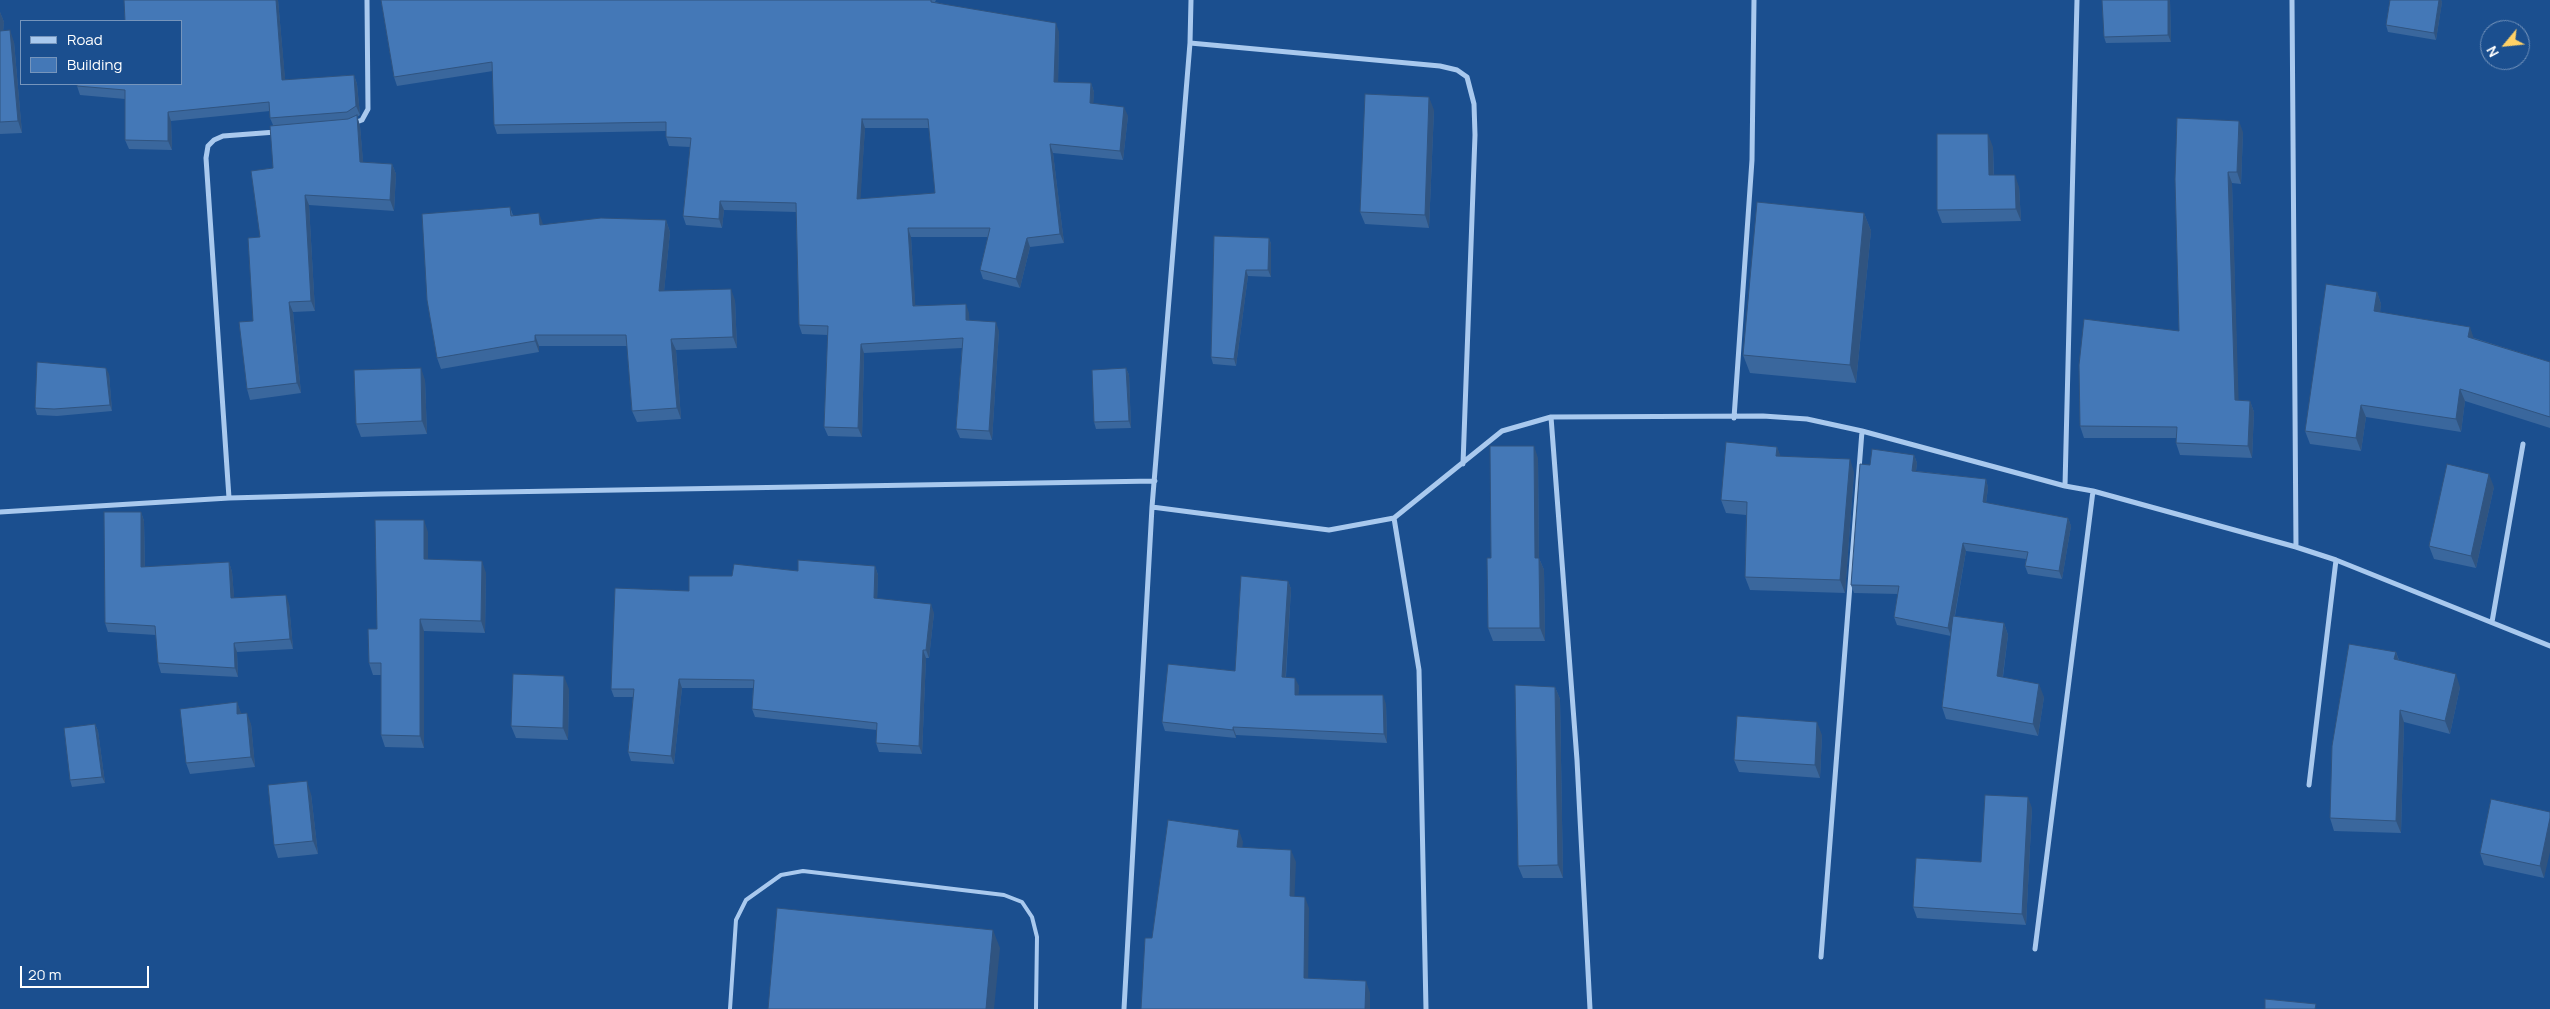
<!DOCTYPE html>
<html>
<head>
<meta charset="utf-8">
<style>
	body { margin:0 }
	#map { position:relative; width:2550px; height:1009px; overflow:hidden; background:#1b4f8f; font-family:Manrope,sans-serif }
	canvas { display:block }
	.legend { position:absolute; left:20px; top:20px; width:162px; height:65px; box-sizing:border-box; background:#1b4f8f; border:1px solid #7695bc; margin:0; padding:6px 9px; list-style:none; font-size:15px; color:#fff }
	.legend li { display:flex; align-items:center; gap:10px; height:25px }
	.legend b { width:25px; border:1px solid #7695bc }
	.north { position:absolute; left:2480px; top:20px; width:50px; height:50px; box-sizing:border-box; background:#1b4f8f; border:1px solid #7695bc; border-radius:50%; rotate:242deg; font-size:14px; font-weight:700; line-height:20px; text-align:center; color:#fff }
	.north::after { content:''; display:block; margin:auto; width:18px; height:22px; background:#ffd166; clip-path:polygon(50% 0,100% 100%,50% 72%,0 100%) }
	.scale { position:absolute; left:20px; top:966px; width:129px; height:22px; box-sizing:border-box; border:2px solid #fff; border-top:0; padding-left:6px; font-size:15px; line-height:18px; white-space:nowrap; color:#fff; -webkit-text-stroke:4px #1b4f8f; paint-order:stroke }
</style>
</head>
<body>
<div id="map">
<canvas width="2550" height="1009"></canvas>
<ul class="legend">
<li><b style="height:6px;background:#a9c9ee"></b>Road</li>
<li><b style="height:14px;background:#4478b7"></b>Building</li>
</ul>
<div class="north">N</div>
<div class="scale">20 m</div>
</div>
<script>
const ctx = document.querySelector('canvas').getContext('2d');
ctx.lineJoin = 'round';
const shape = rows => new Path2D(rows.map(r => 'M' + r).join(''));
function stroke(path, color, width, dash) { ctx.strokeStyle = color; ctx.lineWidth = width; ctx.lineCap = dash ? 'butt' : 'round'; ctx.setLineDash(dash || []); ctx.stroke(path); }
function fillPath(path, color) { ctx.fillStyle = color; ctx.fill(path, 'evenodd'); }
stroke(shape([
	[730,1009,736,920,746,900,781,875,803,871,1004,895,1022,902,1032,917,1037,937,1036,1009]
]), '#a9c9ee', 4);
stroke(shape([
	[2292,0,2296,547],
	[1190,43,1440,66,1457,70,1467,77,1474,104,1475,135,1463,464],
	[354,123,362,120,368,109,367,0],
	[1551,417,1577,760,1590,1009],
	[1734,418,1752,160,1754,0],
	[2065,486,2077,0],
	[229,498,206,158,208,146,214,140,223,136,276,132],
	[1152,507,1329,530,1394,518,1502,431,1551,417,1763,416,1807,419,1862,431,2065,486,2093,491,2296,547,2336,560,2550,646],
	[0,512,229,498,379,494,1155,481],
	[1394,518,1419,670,1426,1009],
	[2492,622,2523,444],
	[2309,785,2336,560],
	[2035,949,2093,491],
	[1821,957,1862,431],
	[1124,1009,1152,507,1190,43,1191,0]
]), '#a9c9ee', 5);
fillPath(shape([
	[124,0,278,0,285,80,354,75,357,84,360,115,357,117,360,126,363,162,392,164,396,174,394,211,309,205,315,311,293,312,301,393,250,400,247,389,253,321,260,237,273,168,273,125,270,118,270,111,171,121,172,150,129,149,125,140,125,99,80,95,77,86,181,84],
	[381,0,936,0,935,2,1059,32,1058,82,1091,83,1094,92,1093,103,1128,116,1123,160,1053,153,1064,243,1030,247,1020,288,983,279,980,270,988,237,911,237,915,305,969,313,969,320,999,331,992,440,960,438,956,429,962,348,864,353,862,437,828,436,824,427,828,335,802,334,799,325,796,212,724,210,722,228,686,225,683,216,690,147,669,146,666,137,666,131,497,134,494,125,493,71,397,86,394,77],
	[865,128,929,128,935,193,860,199],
	[2102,0,2170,0,2171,42,2106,43,2104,37],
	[2390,0,2441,0,2442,2,2436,40,2388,32,2386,25],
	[0,12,4,22,3,31,14,42,22,133,0,134],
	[1434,110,1429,228,1365,224,1360,212],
	[2243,132,2241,184,2232,183,2238,400,2250,401,2254,412,2252,458,2180,455,2176,443,2176,438,2084,438,2080,426,2179,331,2175,179],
	[1993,147,1994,175,2019,187,2021,221,1942,223,1937,210],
	[510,207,513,215,543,225,666,220,670,232,664,291,735,300,737,348,676,350,681,419,637,422,632,411,627,346,539,346,539,352,441,369,437,358],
	[1864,213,1871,231,1856,383,1750,373,1743,355],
	[1214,236,1269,238,1271,244,1271,277,1248,276,1236,366,1213,364,1211,357],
	[2377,292,2381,304,2380,312,2474,338,2550,362,2550,428,2465,401,2461,432,2366,417,2361,451,2310,444,2305,431],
	[1126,368,1129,375,1131,428,1096,429,1094,422],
	[109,374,112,411,57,416,37,415,35,408],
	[425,380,427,434,361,437,356,424],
	[1777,447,1780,456,1854,472,1845,593,1750,590,1745,577,1746,515,1726,513,1721,500],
	[1914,455,1917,463,1916,471,1986,479,1988,488,1986,503,2068,518,2071,526,2062,579,2028,574,2025,566,2026,559,1966,551,1955,616,2004,623,2008,635,2003,677,2044,697,2038,736,1946,719,1942,707,1951,636,1897,625,1894,617,1898,594,1854,593,1851,585,1870,465],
	[1538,458,1539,558,1544,570,1545,641,1493,641,1488,628,1491,558],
	[2494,487,2476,568,2434,559,2429,546],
	[141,512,144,521,145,567,229,562,232,572,234,598,289,604,293,649,237,652,238,677,161,673,158,663,156,635,108,632,105,623],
	[428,532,428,559,486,573,485,633,424,631,424,748,385,747,381,735,381,675,373,675,369,663,377,629],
	[875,566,878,575,877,599,934,613,929,658,926,658,922,754,879,752,876,743,877,730,755,717,752,709,753,688,682,688,674,764,631,761,628,752,633,697,614,697,611,689,689,591,732,576,798,571],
	[1288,581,1291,589,1286,677,1299,686,1298,695,1386,704,1387,743,1236,735,1236,738,1165,731,1162,722,1235,671],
	[2396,652,2399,660,2460,687,2450,734,2404,722,2401,833,2334,831,2330,818],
	[1555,687,1560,699,1563,878,1523,878,1518,866],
	[569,689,568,740,516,738,511,726],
	[237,702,241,714,251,724,255,767,190,774,186,763],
	[95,724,98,731,105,783,72,787,70,780],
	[1822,735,1820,778,1739,772,1734,760],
	[311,794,318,854,278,858,274,845],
	[2032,808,2026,925,1917,918,1913,907,1981,862],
	[2550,812,2544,878,2484,865,2480,853]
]), '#3a679d');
fillPath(shape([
	[276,0,278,0,286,89,282,80],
	[2168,0,2170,0,2171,42,2168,35],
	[2439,0,2441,0,2442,2,2436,40,2434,33],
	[0,12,4,22,2,43,0,37],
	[1056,23,1059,32,1058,91,1054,82],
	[10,30,14,42,22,133,18,121],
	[354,75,357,84,360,115,356,106],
	[1091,83,1094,92,1093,112,1090,103],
	[1429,97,1434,110,1429,228,1425,215],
	[1124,107,1128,116,1123,160,1120,151],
	[168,112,171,121,172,150,168,141],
	[357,115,360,126,364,172,360,162],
	[862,119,865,128,860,208,857,199],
	[2239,121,2243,132,2241,184,2237,172],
	[1988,134,1993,147,1994,188,1989,175],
	[1050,144,1053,153,1064,243,1060,234],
	[392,164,396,174,394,211,390,200],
	[2228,172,2232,183,2239,412,2235,400],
	[2015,175,2019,187,2021,221,2016,209],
	[305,195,309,205,315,311,311,301],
	[720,201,724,210,722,228,719,219],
	[539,213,543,224,540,225],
	[1864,213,1871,231,1856,383,1850,365],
	[666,220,670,232,663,302,659,291],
	[908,228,911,237,916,315,913,306],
	[1027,238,1030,247,1020,288,1016,279],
	[1269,238,1271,244,1271,277,1268,270],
	[1246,270,1248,276,1236,366,1234,359],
	[731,289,735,300,737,348,733,337],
	[2377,292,2381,304,2379,324,2374,311],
	[289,302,293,312,301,393,297,383],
	[966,304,969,313,970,329,966,320],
	[996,322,999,331,992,440,989,431],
	[2470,327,2474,339,2468,337],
	[535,335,539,346,539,352,535,341],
	[671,339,676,350,681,419,677,408],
	[861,344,864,353,862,437,858,428],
	[106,368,109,374,112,411,110,405],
	[421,368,425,380,427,434,422,421],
	[1126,368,1129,375,1131,428,1129,421],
	[2460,389,2465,401,2461,432,2456,419],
	[2250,401,2254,412,2252,458,2248,446],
	[2361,405,2366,417,2361,451,2356,438],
	[1534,446,1538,458,1539,570,1535,558],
	[1777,447,1782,460,1776,456],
	[1914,455,1917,463,1915,479,1912,471],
	[1850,459,1854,472,1845,593,1840,580],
	[2489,474,2494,487,2476,568,2471,556],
	[1986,479,1988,488,1985,510,1983,502],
	[141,512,144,521,145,576,141,567],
	[2068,518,2071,526,2062,579,2059,571],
	[424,520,428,532,428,571,424,559],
	[1963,543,1966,551,1951,636,1948,628],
	[1539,558,1544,570,1545,641,1540,628],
	[482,561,486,573,485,633,481,621],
	[229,562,232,572,235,608,231,598],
	[875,566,878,575,877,607,874,598],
	[1288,581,1291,589,1285,686,1282,677],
	[286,595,289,604,293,649,290,639],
	[931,604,934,613,929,658,926,650],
	[420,619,424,631,424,748,420,736],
	[2004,623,2008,635,2001,689,1997,676],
	[234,643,237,652,238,677,235,668],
	[923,650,926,658,922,754,919,746],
	[2396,652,2400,665,2394,659],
	[2456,674,2460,687,2450,734,2445,721],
	[564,676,569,689,568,740,563,728],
	[1295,678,1299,686,1298,703,1295,695],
	[679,679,682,688,674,764,671,756],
	[2039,684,2044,697,2038,736,2033,724],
	[1555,687,1560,699,1563,878,1558,865],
	[1383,695,1386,704,1387,743,1384,734],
	[237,702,241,713,241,725,237,714],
	[2400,710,2404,722,2401,833,2396,821],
	[247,713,251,724,255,767,251,757],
	[1817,722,1822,735,1820,778,1815,765],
	[95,724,98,731,105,783,102,777],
	[1233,727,1236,735,1236,738,1233,730],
	[307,781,311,794,318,854,313,841],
	[2028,797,2032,808,2026,925,2022,914],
	[2550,818,2550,852,2544,878,2540,866],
	[1239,830,1243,842,1241,859,1237,847],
	[1291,850,1296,862,1294,908,1290,896],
	[1305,897,1309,908,1308,990,1304,978],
	[993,930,1000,948,994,1009,986,1009],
	[1366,981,1370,993,1370,1009,1365,1009]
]), '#305480');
const building = shape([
	[124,0,276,0,282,80,354,75,356,106,347,112,270,118,269,102,168,112,168,141,125,140,125,90,77,86,77,84,181,84,181,21,125,21,124,0],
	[381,0,931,0,931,2,1056,23,1054,82,1091,83,1090,103,1124,107,1120,151,1050,144,1060,234,1027,238,1016,279,980,270,990,228,908,228,913,306,966,304,966,320,996,322,989,431,956,429,963,338,861,344,858,428,824,427,828,326,799,325,796,203,720,201,719,219,683,216,691,138,666,137,666,122,494,125,492,62,394,77,381,0],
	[862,119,928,119,935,193,857,199,862,119],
	[2102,0,2168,0,2168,35,2104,37,2102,0],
	[2390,0,2439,0,2434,33,2386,25,2390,0],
	[10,30,18,121,0,122,0,31,10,30],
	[1365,94,1429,97,1425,215,1360,212,1365,94],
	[357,115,360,162,392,164,390,200,305,195,311,301,289,302,297,383,247,389,239,322,253,321,248,238,260,237,251,171,273,168,270,126,348,119,357,115],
	[2177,118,2239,121,2237,172,2228,172,2235,400,2250,401,2248,446,2176,443,2177,427,2080,426,2079,365,2084,319,2179,331,2175,179,2177,118],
	[1937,134,1988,134,1989,175,2015,175,2016,209,1937,210,1937,134],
	[1757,202,1864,213,1850,365,1743,355,1757,202],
	[510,207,511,216,539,213,540,225,601,218,666,220,659,291,731,289,733,337,671,339,677,408,632,411,626,335,535,335,535,341,437,358,427,300,422,214,510,207],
	[1214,236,1269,238,1268,270,1246,270,1234,359,1211,357,1214,236],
	[2326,284,2377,292,2374,311,2470,327,2468,337,2550,362,2550,417,2460,389,2456,419,2361,405,2356,438,2305,431,2326,284],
	[37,362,106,368,110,405,54,409,35,408,37,362],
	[421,368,422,421,356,424,354,370,421,368],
	[1126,368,1129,421,1094,422,1092,370,1126,368],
	[1726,442,1777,447,1776,456,1850,459,1840,580,1745,577,1747,502,1721,500,1726,442],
	[1490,446,1534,446,1535,558,1539,558,1540,628,1488,628,1487,558,1491,558,1490,446],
	[1872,449,1914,455,1912,471,1986,479,1983,502,2068,518,2059,571,2025,566,2028,552,1963,543,1948,628,1894,617,1899,586,1851,585,1860,464,1870,465,1872,449],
	[2447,464,2489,474,2471,556,2429,546,2447,464],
	[104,512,141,512,141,567,229,562,231,598,286,595,290,639,234,643,235,668,158,663,155,626,105,623,104,512],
	[375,520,424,520,424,559,482,561,481,621,420,619,420,736,381,735,381,663,369,663,368,629,377,629,375,520],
	[798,560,875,566,874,598,931,604,926,650,923,650,919,746,876,743,877,723,752,709,754,680,679,679,671,756,628,752,634,689,611,689,615,588,689,591,689,576,732,576,734,564,798,571,798,560],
	[1241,576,1288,581,1282,677,1295,678,1295,695,1383,695,1384,734,1233,727,1233,730,1162,722,1168,664,1235,671,1241,576],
	[1953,616,2004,623,1997,676,2039,684,2033,724,1942,707,1953,616],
	[2349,644,2396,652,2394,659,2456,674,2445,721,2400,710,2396,821,2330,818,2332,746,2349,644],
	[513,674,564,676,563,728,511,726,513,674],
	[1515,685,1555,687,1558,865,1518,866,1515,685],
	[237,702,237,714,247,713,251,757,186,763,180,709,237,702],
	[1737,716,1817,722,1815,765,1734,760,1737,716],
	[95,724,102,777,70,780,64,728,95,724],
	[307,781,313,841,274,845,268,785,307,781],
	[1985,795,2028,797,2022,914,1913,907,1916,858,1981,862,1985,795],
	[2491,799,2550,812,2550,818,2540,866,2480,853,2491,799],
	[1168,820,1239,830,1237,847,1291,850,1290,896,1305,897,1304,978,1366,981,1365,1009,1141,1009,1145,938,1152,938,1168,820],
	[777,908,993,930,986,1009,768,1009,777,908],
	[2265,999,2316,1004,2315,1009,2265,1009,2265,999]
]);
fillPath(building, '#4478b7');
stroke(building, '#305480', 1);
</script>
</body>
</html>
